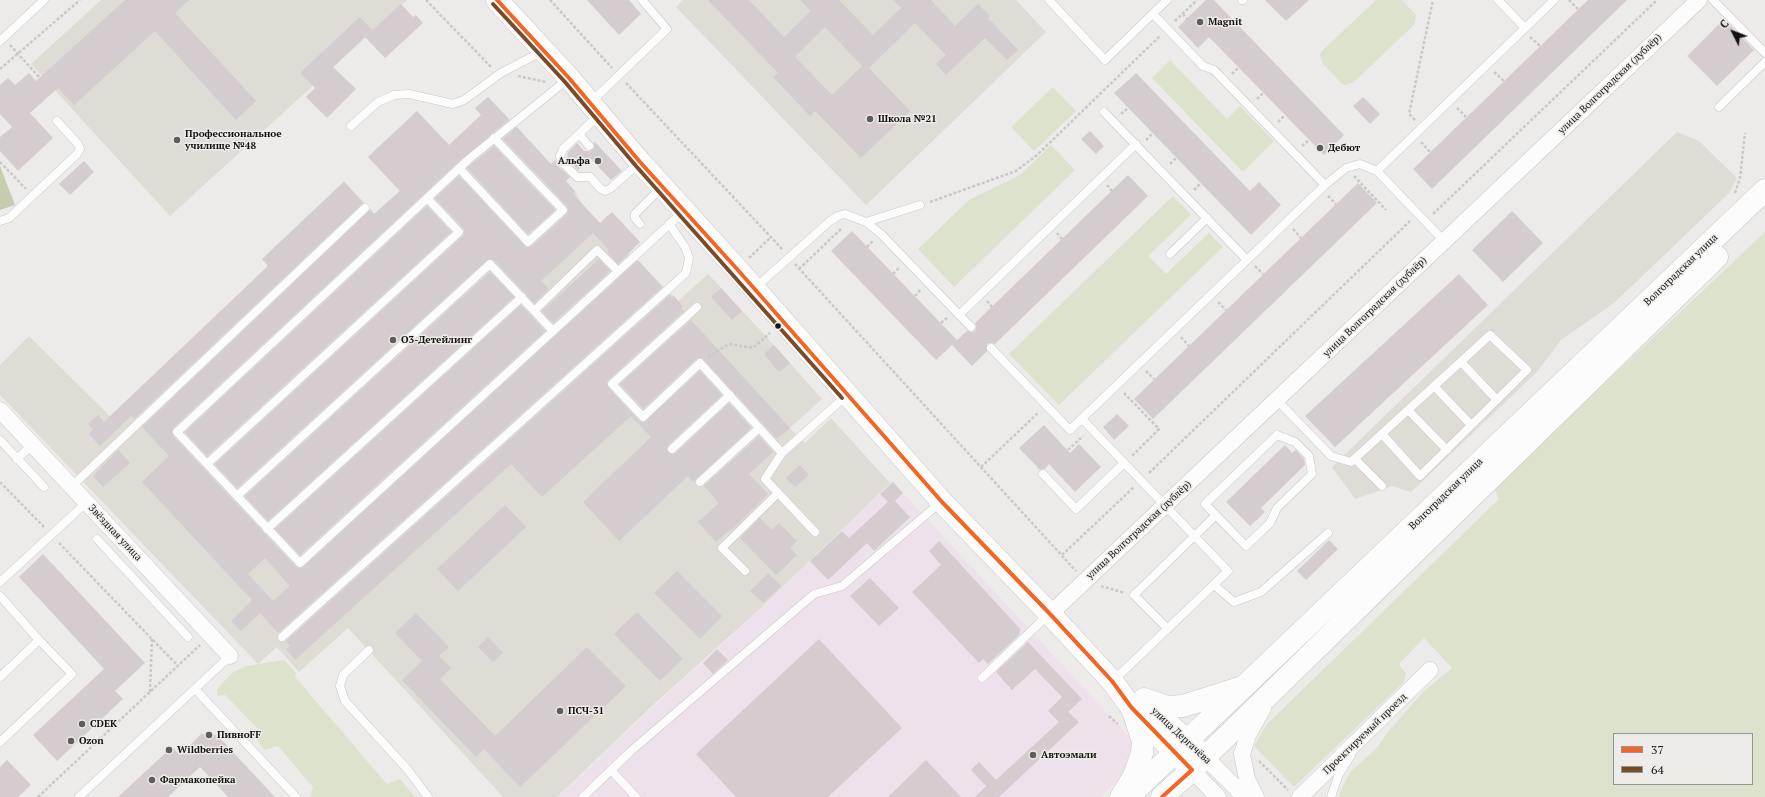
<!DOCTYPE html>
<html>
<head>
<meta charset="utf-8">
<style>
	body { margin:0 }
	#map { position:relative; width:1765px; height:797px; overflow:hidden; background:#ecebe9; font-family:"PT Serif",serif }
	canvas { display:block }
	.legend { position:absolute; left:1613px; top:733px; width:140px; height:52px; box-sizing:border-box; background:#edece8; border:1px solid #959492; margin:0; padding:5px 7px; list-style:none; font-size:12px; color:#121110 }
	.legend li { display:flex; align-items:center; gap:8px; height:20px }
	.legend b { width:20px; border:1px solid #959492 }
	.north { position:absolute; left:1713px; top:12px; width:40px; height:40px; -webkit-text-stroke:3px #edece8; paint-order:stroke; rotate:312deg; font-size:11px; font-weight:700; line-height:16px; text-align:center; color:#121110 }
	.north::after { content:''; display:block; margin:auto; width:14px; height:18px; background:#121110; clip-path:polygon(50% 0,100% 100%,50% 72%,0 100%) }
</style>
</head>
<body>
<div id="map">
<canvas width="1765" height="797"></canvas>
<ul class="legend">
<li><b style="height:5px;background:#f26522"></b>37</li>
<li><b style="height:5px;background:#7a4b2a"></b>64</li>
</ul>
<div class="north">С</div>
</div>
<script>
const ctx = document.querySelector('canvas').getContext('2d');
ctx.lineJoin = 'round';
function fillPath(path, color) { ctx.fillStyle = color; ctx.fill(path, 'evenodd'); }
const shape = rows => new Path2D(rows.map(r => 'M' + r).join(''));
function stroke(path, color, width, dash) { ctx.strokeStyle = color; ctx.lineWidth = width; ctx.lineCap = dash ? 'butt' : 'round'; ctx.setLineDash(dash || []); ctx.stroke(path); }
function write(font, color, halo, rows, align = 'center') {
  ctx.font = font + ' "PT Serif",serif'; ctx.lineWidth = 3; ctx.setLineDash([]); ctx.textBaseline = 'middle'; ctx.strokeStyle = halo; ctx.fillStyle = color; for (const [text, x, y, turn = 0] of rows) {
    ctx.save(); ctx.translate(x, y); ctx.rotate((+turn || 0) * Math.PI / 180); ctx.textAlign = isNaN(turn) ? turn : align; if (halo) ctx.strokeText(text, 0, 0); ctx.fillText(text, 0, 0); ctx.restore();
  }
}
fillPath(shape([
	[892,481,1133,741,1123,776,1100,797,558,797,654,706,761,609]
]), '#ede2eb');
fillPath(shape([
	[101,0,407,0,170,216,31,64],
	[683,0,1016,0,1046,32,866,205,676,7],
	[494,103,575,191,582,204,628,253,643,266,678,301,708,274,774,345,822,399,790,428,805,443,831,418,890,483,761,608,653,705,557,797,503,797,348,628,299,672,277,647,258,664,0,395,0,365,29,336,110,416,268,266,262,259,344,181,375,214,400,191,368,157,417,111,449,145],
	[1677,132,1699,141,1737,178,1729,193,1614,303,1561,340,1537,372,1411,492,1392,486,1355,499,1332,467]
]), '#dedcd5');
fillPath(shape([
	[1376,0,1402,0,1416,15,1415,24,1354,82,1346,85,1342,84,1323,64,1320,56,1321,52],
	[1170,60,1227,119,1240,106,1274,141,1243,172,1152,78],
	[1053,87,1076,111,1034,151,1011,127],
	[1051,145,1075,170,954,287,918,249,969,200,1020,175],
	[1173,196,1191,215,1148,256,1166,274,1209,233,1223,247,1059,405,1009,354],
	[1765,232,1765,797,1339,797,1340,792,1351,771,1376,749,1388,732,1424,691,1452,668,1424,638,1399,664,1406,674,1403,683,1294,787,1254,746,1267,724,1499,499,1494,488],
	[1614,734,1752,734,1752,784,1614,784],
	[284,660,296,673,295,677,387,784,400,779,415,797,310,797,313,787,278,746,264,750,258,742,261,732,225,695,217,696,217,689,232,673,246,666]
]), '#dde2cc');
fillPath(shape([
	[0,166,15,205,0,210]
]), '#c6ccaf');
fillPath(shape([
	[125,0,189,0,175,13,256,101,236,120,155,31,74,105,58,88,30,113,53,138,18,171,0,151,0,137,12,127,0,114,0,85,8,78,15,85,29,73,36,81],
	[587,0,629,0,641,14,619,35],
	[708,0,749,0,784,37,811,11,800,0,839,0,873,35,901,8,893,0,931,0,955,26,978,4,990,16,988,18,1018,50,1007,60,985,38,946,75,936,64,946,55,915,23,869,68,910,111,861,158,815,111,810,116,773,77,778,73],
	[825,27,862,66,832,95,795,57],
	[1206,0,1214,0,1344,135,1324,155,1209,37,1198,48,1178,27],
	[1265,0,1309,0,1286,21],
	[1588,0,1627,0,1432,189,1413,169],
	[401,4,413,17,416,15,423,23,385,58,365,37],
	[360,17,372,30,333,67,356,89,327,118,306,97,315,88,300,73],
	[1724,19,1754,50,1717,86,1687,56],
	[1136,73,1250,191,1259,182,1281,205,1251,235,1114,93],
	[488,97,509,119,456,164,173,428,172,431,173,436,296,567,302,568,638,260,662,287,278,633,260,613,241,631,231,621,252,600,142,482,169,456,142,427,370,210,374,214,400,191,368,157,417,111,449,145,481,115,475,108],
	[265,558,290,586,273,601,248,574],
	[1363,97,1380,114,1370,124,1353,106],
	[517,127,551,164,555,160,558,166,570,177,566,181,575,191,573,194,600,223,612,212,640,242,618,264,607,252,609,250,593,233,541,281,549,289,534,303,494,260,487,260,237,488,215,464,463,236,464,231,463,228,435,198,459,176,526,247,532,246,567,214,568,209,567,206,503,139],
	[1090,131,1104,146,1096,154,1081,139],
	[594,141,622,171,611,180,590,158,578,170,567,159,568,152,577,143,584,151,590,151,594,148],
	[494,146,555,210,528,234,467,168],
	[84,161,94,172,70,195,59,184],
	[1128,175,1148,196,995,344,990,343,987,344,987,351,972,366,952,345,967,331,972,332,975,331,976,326,975,323],
	[344,182,363,203,134,419,131,416,100,446,89,434,93,429,88,424,98,415,104,422,268,266,262,259],
	[1358,183,1377,203,1153,419,1134,399],
	[427,206,451,232,207,456,185,432],
	[1512,211,1543,243,1503,282,1472,250],
	[852,231,957,340,936,360,831,251],
	[599,259,610,271,553,323,542,311],
	[490,272,514,297,268,521,245,496],
	[1459,274,1488,305,1335,447,1305,416],
	[721,288,742,311,732,320,711,297],
	[670,295,672,298,674,296,683,307,681,309,684,311,608,380,607,383,608,387,639,421,644,422,700,371,722,395,668,445,667,451,671,454,676,453,729,403,751,428,693,482,688,476,619,541,583,502,651,437,631,416,542,497,511,464,295,660,286,649,290,646,286,641],
	[521,305,545,331,300,555,275,529],
	[691,320,790,428,777,439,702,358,696,359,643,409,620,384],
	[774,345,790,363,779,372,764,354],
	[1117,414,1129,426,1114,440,1103,427],
	[1044,425,1070,453,1079,444,1101,467,1075,492,1049,464,1045,469,1040,470,1019,448],
	[759,436,773,452,749,474,768,494,732,530,731,529,716,542,698,522,719,503,704,486],
	[1285,445,1292,453,1296,450,1304,459,1305,465,1261,508,1265,512,1250,526,1226,502],
	[118,450,130,463,103,487,93,476],
	[800,465,809,475,795,487,786,478],
	[893,482,903,493,895,501,910,517,874,551,867,543,828,580,810,561,842,531,849,538,888,502,880,494],
	[505,505,526,527,458,591,437,569],
	[760,518,772,530,779,523,797,541,790,548,797,555,776,575,740,538],
	[1329,540,1338,549,1306,580,1297,571],
	[939,541,1021,630,1019,632,1020,634,988,664,983,659,979,663,912,592,941,565,929,551],
	[43,554,145,663,115,691,123,699,57,761,33,735,104,669,19,577],
	[677,571,722,616,700,639,654,593],
	[768,573,781,586,763,603,750,591],
	[870,578,899,608,879,626,850,596],
	[637,612,683,659,660,681,614,634],
	[416,613,449,647,439,656,451,668,440,679,495,736,587,647,626,686,520,787,484,749,476,757,402,680,422,661,395,633],
	[488,637,503,653,493,662,478,647],
	[819,639,902,728,828,797,736,797,696,754],
	[1028,642,1082,699,1068,712,1079,722,999,797,975,797,986,786,971,770,979,762,996,780,1059,722,1048,711,1062,697,1035,669,1012,690,996,672],
	[717,649,728,660,713,674,703,663],
	[201,734,217,735,275,797,228,797,200,767,168,797,118,797,172,747,180,755],
	[7,760,31,785,18,797,0,797,0,767],
	[926,760,961,797,888,797]
]), '#d5ccd0');
const lane = shape([
	[1049,0,1105,60,1167,0],
	[1242,0,1243,0],
	[1498,0,1525,28],
	[1713,0,1765,53],
	[1153,14,1203,66,1214,70,1325,185],
	[0,41,44,0],
	[568,79,469,159,177,432,300,563,684,211],
	[591,102,667,29,642,0],
	[1719,107,1765,62],
	[1104,112,1247,260],
	[599,115,563,149,560,156,562,162,577,177,590,177,601,189,605,191,611,188,640,162],
	[351,126,378,102,394,95,409,94,453,104,464,100,501,73,543,51],
	[579,134,589,146],
	[459,168,528,242,563,210,494,138],
	[0,221,9,218,77,154,80,149,78,144,57,121],
	[866,222,920,205],
	[640,224,635,218,635,214,661,188],
	[1444,241,1377,171,1554,0],
	[1170,254,1207,218],
	[755,288,830,221,838,216,845,214,866,222,881,234,971,327],
	[697,307,612,384,643,417,700,363,782,453],
	[534,311,597,250,618,271],
	[959,315,1136,144],
	[991,348,1070,430,1325,185,1346,168,1360,164,1377,171],
	[1461,362,1497,400],
	[1434,386,1471,425],
	[1277,400,1331,456,1351,462,1490,335,1527,370,1420,476,1382,434],
	[1408,410,1447,450],
	[1082,419,1228,571,1113,681],
	[1277,435,1295,442,1309,456,1312,474,1277,508,1270,523,1246,546,1205,504,1277,435],
	[0,440,44,487],
	[672,449,730,395],
	[17,459,33,444],
	[1355,459,1382,486],
	[207,464,459,232,427,198],
	[1043,474,1076,509,1124,463],
	[700,482,759,428],
	[72,486,365,208],
	[237,496,490,264,553,331],
	[267,529,522,297],
	[815,532,765,479,782,453,847,395],
	[97,539,188,637],
	[745,571,722,548,778,493],
	[0,582,87,502],
	[1214,585,1234,602,1261,592,1328,533],
	[0,596,39,640,72,674,0,742],
	[1168,629,1134,595,1216,515],
	[282,637,686,273,689,258,685,247,669,224],
	[369,650,343,675,340,686,345,701,408,770,428,797],
	[0,677,39,640],
	[982,678,1049,614],
	[195,689,296,797],
	[611,770,636,797],
	[79,797,230,656],
	[583,797,631,751,814,594,842,586,941,502],
	[1331,797,1339,774,1351,755]
]);
const street = shape([
	[0,410,230,656],
	[1050,614,1699,0],
	[1205,757,1245,797],
	[1192,770,1218,797],
	[1256,797,1247,779,1242,754,1248,735,1263,708],
	[1300,797,1430,670]
]);
const secondary = shape([
	[497,0,569,78,640,162,737,269,942,502,1050,614,1112,681,1131,707,1192,770],
	[1144,699,1167,707,1183,706,1243,687],
	[1143,701,1205,757],
	[1121,797,1134,776,1142,753,1143,741,1134,714]
]);
const primary = shape([
	[1128,797,1765,190],
	[1162,797,1192,770,1717,257]
]);
stroke(lane, '#c9c8c7', 9);
stroke(street, '#c9c8c7', 17);
stroke(secondary, '#c9c8c7', 23);
stroke(primary, '#c9c8c7', 23);
stroke(shape([
	[426,0,491,67],
	[550,0,612,68],
	[1569,0,1578,9],
	[1183,14,1187,19],
	[1175,21,1197,0],
	[1530,37,1540,46],
	[10,45,40,78],
	[0,69,80,0],
	[1494,72,1504,81],
	[1232,74,1239,67],
	[518,76,546,82],
	[626,83,783,250],
	[1257,99,1263,93],
	[1457,108,1466,117],
	[1121,114,1128,108],
	[1415,120,1409,114,1433,0],
	[1278,122,1285,115],
	[1146,140,1153,133],
	[1421,142,1430,152],
	[1302,146,1309,140],
	[0,162,26,189],
	[1170,164,1176,158],
	[1354,176,1386,210],
	[1107,185,1112,191],
	[1194,190,1201,183],
	[1735,193,1740,178,1745,133],
	[1328,196,1336,204],
	[930,202,1016,171,1037,155,1160,36],
	[1433,214,1657,0],
	[1293,229,1301,238],
	[1057,233,1062,239],
	[867,247,874,240],
	[749,258,770,238],
	[795,264,1076,571],
	[1255,266,1263,274],
	[799,269,842,228],
	[893,274,900,267],
	[915,296,921,289],
	[987,301,992,307],
	[1218,302,1226,310],
	[941,323,948,317],
	[1181,337,1189,346],
	[708,357,729,344,753,348,770,333],
	[1146,371,1154,379],
	[1124,393,1159,429,1132,456],
	[1068,450,1083,436],
	[981,467,1038,413],
	[1149,473,1410,221],
	[0,482,44,527],
	[59,543,178,666],
	[1062,555,1134,487],
	[1101,586,1125,593],
	[150,692,152,639],
	[1109,716,1118,724],
	[1259,761,1288,790],
	[38,797,200,645]
]), '#c9c9c8', 2.5, [3, 2]);
stroke(lane, '#fcfcfc', 8);
stroke(street, '#fcfcfc', 16);
stroke(secondary, '#fcfcfc', 22);
stroke(primary, '#fcfcfc', 22);
stroke(shape([
	[497,0,569,78,640,162,737,269,942,502,1050,614,1112,681,1131,707,1192,770,1162,797]
]), '#f26522', 4);
stroke(shape([
	[493,4,565,82,636,166,842,398]
]), '#7a4b2a', 4);
for (const [x, y, r, color] of [
	[1200,22,4,"#5e5d5c"],
	[870,119,4,"#5e5d5c"],
	[177,140,4,"#5e5d5c"],
	[1320,148,4,"#5e5d5c"],
	[598,161,4,"#5e5d5c"],
	[778,326,3.5,"#121110"],
	[393,340,4,"#5e5d5c"],
	[560,711,4,"#5e5d5c"],
	[82,724,4,"#5e5d5c"],
	[209,735,4,"#5e5d5c"],
	[71,741,4,"#5e5d5c"],
	[169,750,4,"#5e5d5c"],
	[1033,755,4,"#5e5d5c"],
	[152,780,4,"#5e5d5c"]
]) { const dot = new Path2D(); dot.arc(x, y, r, 0, 2 * Math.PI); ctx.fillStyle = color; ctx.fill(dot); stroke(dot, '#edece8', 1.5); }
write('bold 10px', '#121110', '#edece8', [
	["Magnit",1208,22],
	["Школа №21",878,119],
	["Профессиональное",185,134],
	["училище №48",185,146],
	["Дебют",1328,148],
	["Альфа",590,161,"right"],
	["О3-Детейлинг",401,340],
	["ПСЧ-31",568,711],
	["CDEK",90,724],
	["ПивноFF",217,735],
	["Ozon",79,741],
	["Wildberries",177,750],
	["Автоэмали",1041,755],
	["Фармакопейка",160,780]
], 'left');
write('10px', '#121110', '#edece8', [
	["улица Волгоградская (дублёр)",1610,84,-44],
	["Волгоградская улица",1681,270,-44],
	["улица Волгоградская (дублёр)",1375,307,-44],
	["Волгоградская улица",1446,494,-44],
	["улица Волгоградская (дублёр)",1139,530,-43],
	["Звёздная улица",115,533,47],
	["Проектируемый проезд",1365,734,-44],
	["улица Дергачёва",1181,736,43]
]);
</script>
</body>
</html>
